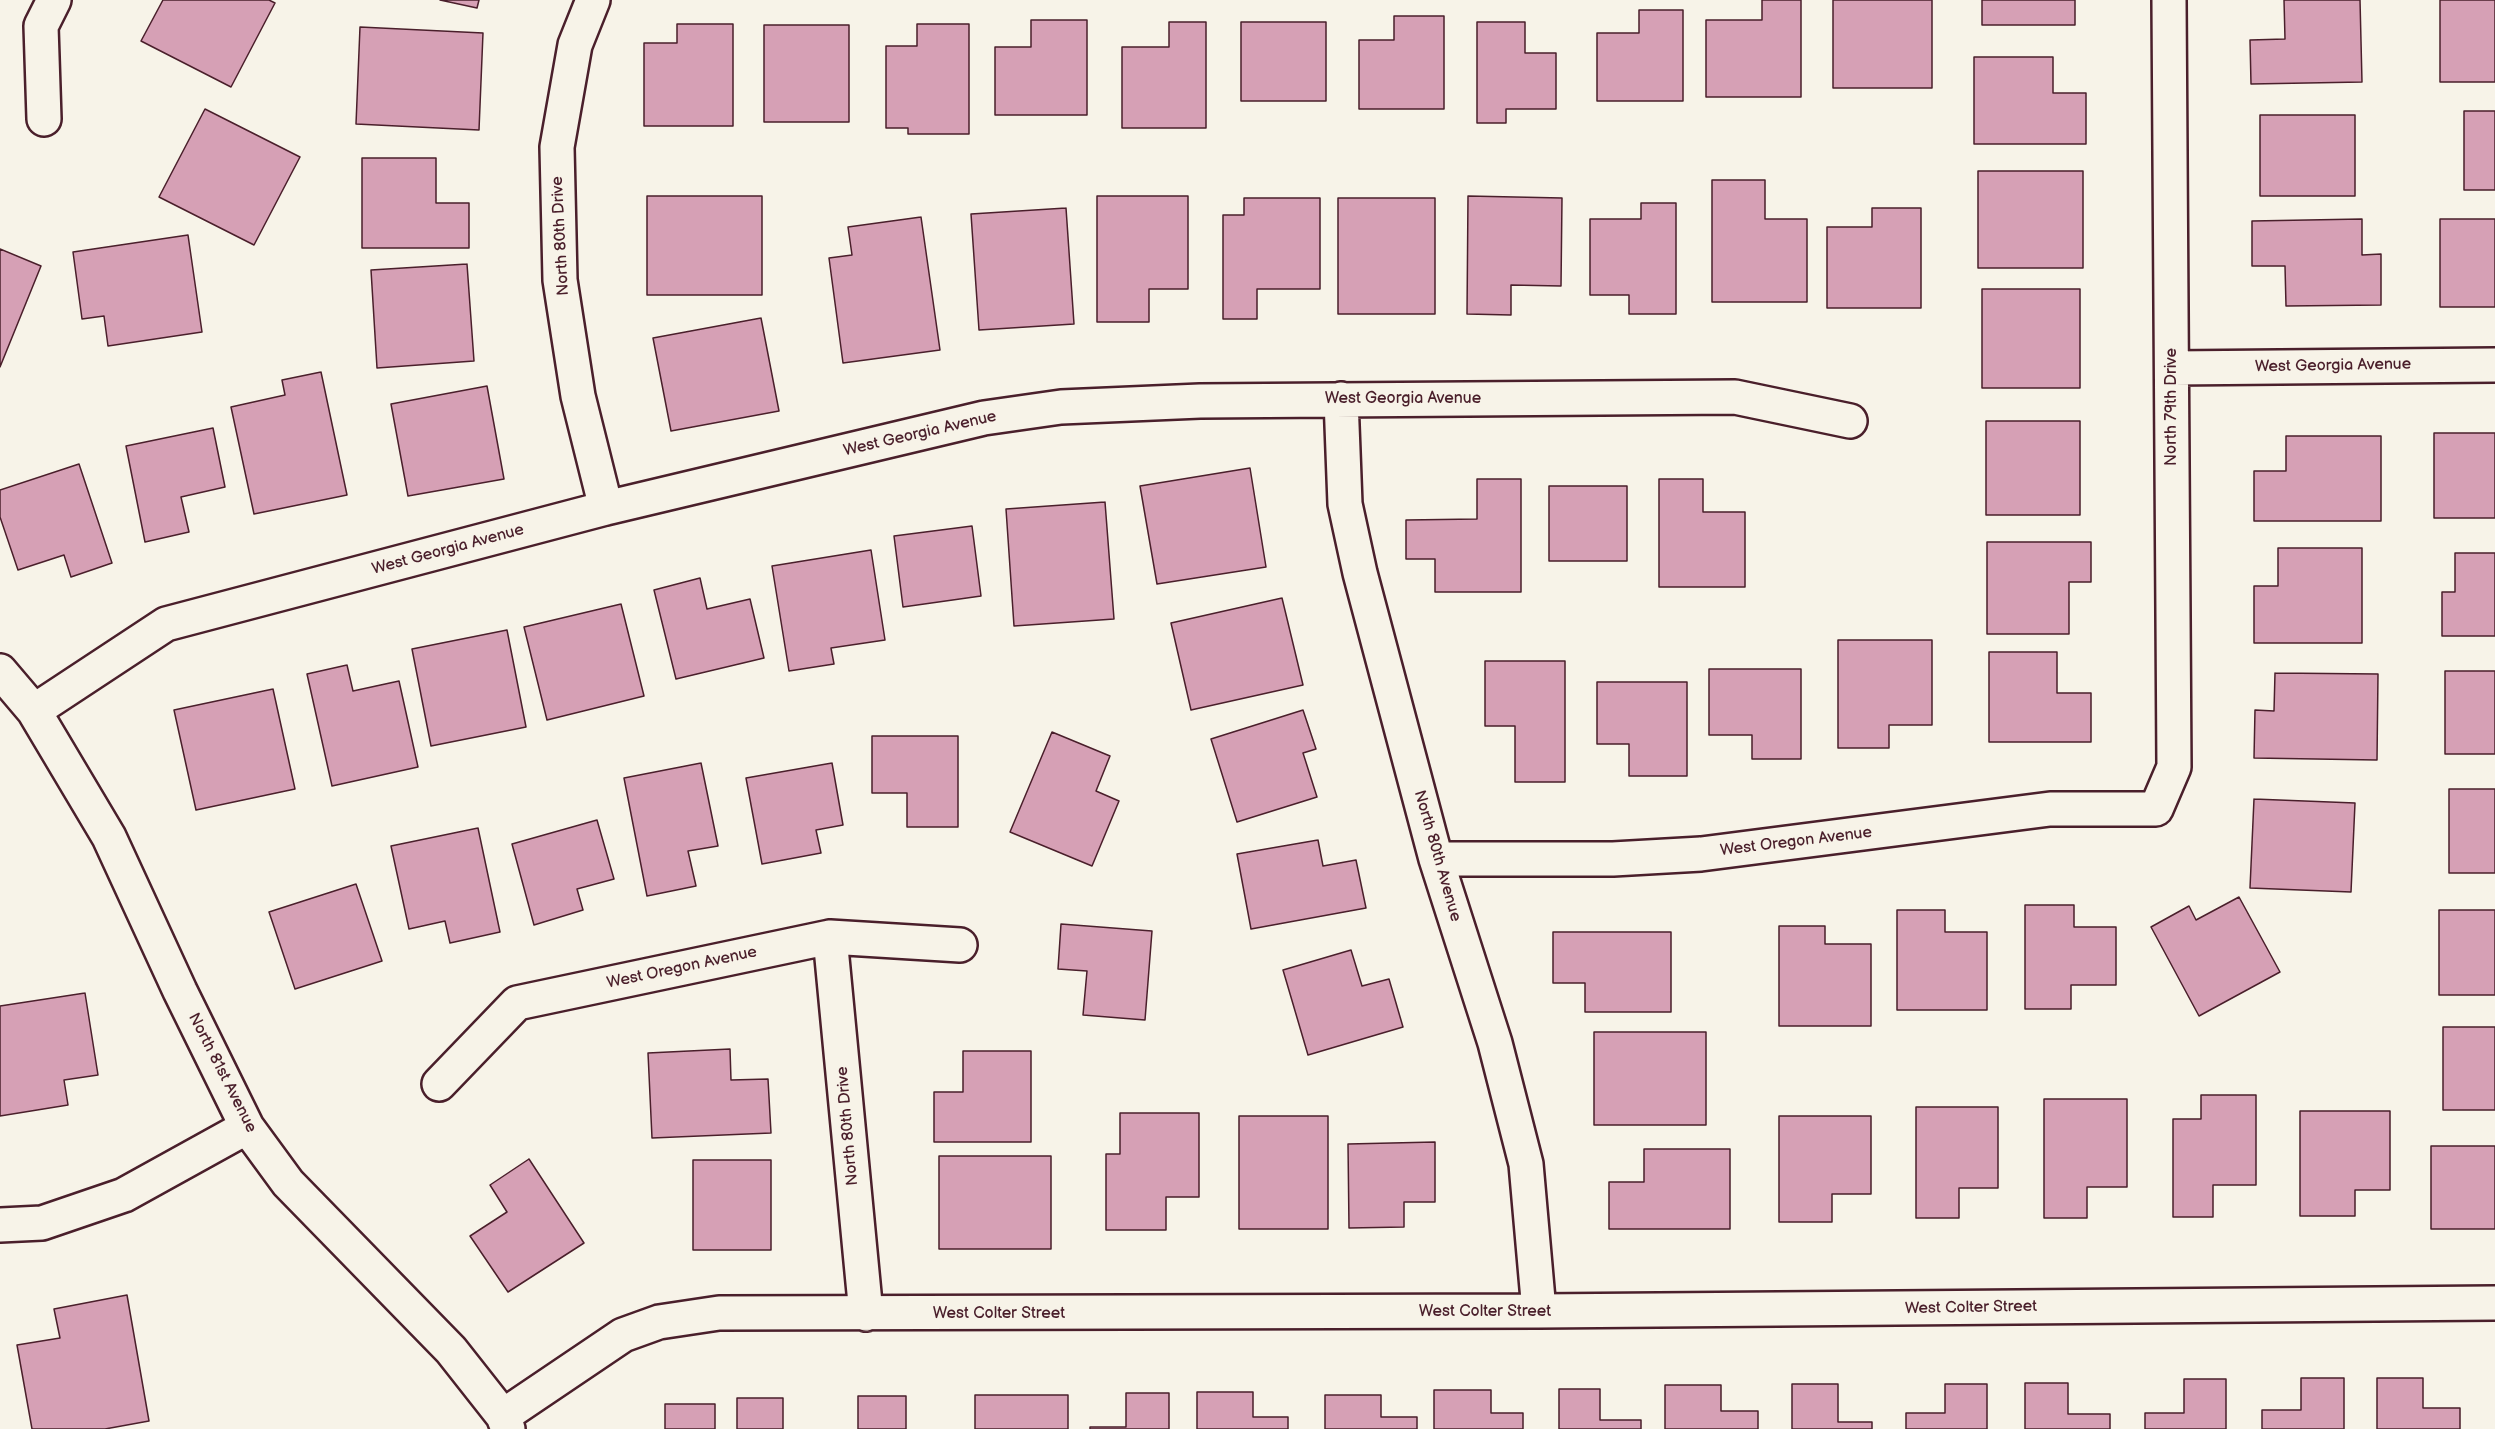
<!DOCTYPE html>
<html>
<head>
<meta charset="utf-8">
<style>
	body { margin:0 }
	canvas { display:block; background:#f7f3e8 }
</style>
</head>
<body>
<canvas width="2495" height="1429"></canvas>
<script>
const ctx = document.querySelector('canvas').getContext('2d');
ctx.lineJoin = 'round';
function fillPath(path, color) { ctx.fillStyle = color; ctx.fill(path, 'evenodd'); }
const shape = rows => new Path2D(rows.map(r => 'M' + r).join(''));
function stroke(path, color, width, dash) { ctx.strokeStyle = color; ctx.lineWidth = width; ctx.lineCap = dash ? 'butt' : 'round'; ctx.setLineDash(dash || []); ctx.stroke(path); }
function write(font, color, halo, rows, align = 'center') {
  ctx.font = font + ' "Balsamiq Sans",sans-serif'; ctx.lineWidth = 4.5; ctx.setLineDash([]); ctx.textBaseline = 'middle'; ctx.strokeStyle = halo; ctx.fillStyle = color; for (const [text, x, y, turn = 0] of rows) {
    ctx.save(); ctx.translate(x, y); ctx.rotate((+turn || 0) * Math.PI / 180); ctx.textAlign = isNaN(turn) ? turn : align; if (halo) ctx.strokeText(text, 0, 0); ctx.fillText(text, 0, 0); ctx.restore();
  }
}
const building = shape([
	[163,0,269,0,275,3,231,87,141,41,163,0],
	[440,0,479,0,477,8,440,0],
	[1762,0,1801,0,1801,97,1706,97,1706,20,1762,20,1762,0],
	[1833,0,1932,0,1932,88,1833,88,1833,0],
	[1982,0,2075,0,2075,25,1982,25,1982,0],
	[2284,0,2360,0,2362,82,2251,84,2250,40,2285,39,2284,0],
	[2440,0,2495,0,2495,82,2440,82,2440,0],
	[1639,10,1683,10,1683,101,1597,101,1597,33,1639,33,1639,10],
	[1394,16,1444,16,1444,109,1359,109,1359,40,1394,40,1394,16],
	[1031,20,1087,20,1087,115,995,115,995,47,1031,47,1031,20],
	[1169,22,1206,22,1206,128,1122,128,1122,47,1169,47,1169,22],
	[1241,22,1326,22,1326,101,1241,101,1241,22],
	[1477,22,1525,22,1525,53,1556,53,1556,109,1506,109,1506,123,1477,123,1477,22],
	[677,24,733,24,733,126,644,126,644,43,677,43,677,24],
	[917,24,969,24,969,134,908,134,908,128,886,128,886,46,917,46,917,24],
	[764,25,849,25,849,122,764,122,764,25],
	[360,27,483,33,479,130,356,124,360,27],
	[1974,57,2053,57,2053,93,2086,93,2086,144,1974,144,1974,57],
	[205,109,300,157,254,245,159,197,205,109],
	[2464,111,2495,111,2495,190,2464,190,2464,111],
	[2260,115,2355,115,2355,196,2260,196,2260,115],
	[362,158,436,158,436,203,469,203,469,248,362,248,362,158],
	[1978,171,2083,171,2083,268,1978,268,1978,171],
	[1712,180,1765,180,1765,219,1807,219,1807,302,1712,302,1712,180],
	[647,196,762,196,762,295,647,295,647,196],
	[1097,196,1188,196,1188,289,1149,289,1149,322,1097,322,1097,196],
	[1468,196,1562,198,1561,286,1511,285,1511,315,1467,314,1468,196],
	[1244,198,1320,198,1320,289,1257,289,1257,319,1223,319,1223,215,1244,215,1244,198],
	[1338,198,1435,198,1435,314,1338,314,1338,198],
	[1641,203,1676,203,1676,314,1629,314,1629,295,1590,295,1590,219,1641,219,1641,203],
	[1066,208,1074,324,979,330,971,214,1066,208],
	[1872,208,1921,208,1921,308,1827,308,1827,227,1872,227,1872,208],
	[921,217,940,350,843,363,829,258,852,255,848,227,921,217],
	[2362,219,2362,255,2381,254,2381,305,2286,306,2285,266,2252,266,2252,221,2362,219],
	[2440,219,2495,219,2495,307,2440,307,2440,219],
	[188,235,202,332,108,346,104,316,82,319,73,252,188,235],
	[0,249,41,266,0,367,0,249],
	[467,264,474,361,377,368,371,270,467,264],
	[1982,289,2080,289,2080,388,1982,388,1982,289],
	[761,318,779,411,671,431,653,338,761,318],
	[321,372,347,495,254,514,231,407,285,395,282,380,321,372],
	[487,386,504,479,408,496,391,404,487,386],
	[1986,421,2080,421,2080,515,1986,515,1986,421],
	[213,428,225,487,181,497,189,532,145,542,126,446,213,428],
	[2434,433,2495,433,2495,518,2434,518,2434,433],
	[2286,436,2381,436,2381,521,2254,521,2254,471,2286,471,2286,436],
	[79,464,112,563,71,577,64,555,18,570,0,517,0,490,79,464],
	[1250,468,1266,567,1157,584,1140,486,1250,468],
	[1477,479,1521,479,1521,592,1435,592,1435,559,1406,559,1406,520,1477,519,1477,479],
	[1659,479,1703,479,1703,512,1745,512,1745,587,1659,587,1659,479],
	[1549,486,1627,486,1627,561,1549,561,1549,486],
	[1105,502,1114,619,1014,626,1006,509,1105,502],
	[972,526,981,596,903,607,894,536,972,526],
	[1987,542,2091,542,2091,582,2069,582,2069,634,1987,634,1987,542],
	[2278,548,2362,548,2362,643,2254,643,2254,586,2278,586,2278,548],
	[871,550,885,640,831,648,834,664,789,671,772,566,871,550],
	[2455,553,2495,553,2495,636,2442,636,2442,592,2455,592,2455,553],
	[700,578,707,609,750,599,764,658,676,679,654,590,700,578],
	[1282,598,1303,685,1191,710,1171,623,1282,598],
	[621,604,644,696,547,720,524,627,621,604],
	[507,630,526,727,431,746,412,649,507,630],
	[1838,640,1932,640,1932,725,1889,725,1889,748,1838,748,1838,640],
	[1989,652,2057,652,2057,693,2091,693,2091,742,1989,742,1989,652],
	[1485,661,1565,661,1565,782,1515,782,1515,726,1485,726,1485,661],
	[347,665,353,691,399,681,418,767,332,786,307,674,347,665],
	[1709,669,1801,669,1801,759,1752,759,1752,735,1709,735,1709,669],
	[2445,671,2495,671,2495,754,2445,754,2445,671],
	[2275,673,2378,674,2377,760,2254,758,2255,710,2274,711,2275,673],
	[1597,682,1687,682,1687,776,1629,776,1629,744,1597,744,1597,682],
	[273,689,295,789,196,810,174,710,273,689],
	[1303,710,1316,749,1303,753,1317,797,1237,822,1211,739,1303,710],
	[1052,732,1110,756,1096,791,1119,801,1092,866,1010,832,1052,732],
	[872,736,958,736,958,827,907,827,907,793,872,793,872,736],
	[701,763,718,846,688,851,696,886,647,896,624,778,701,763],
	[832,763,843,825,816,830,821,853,762,864,746,778,832,763],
	[2449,789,2495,789,2495,873,2449,873,2449,789],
	[2254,799,2355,803,2351,892,2250,888,2254,799],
	[597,820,614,879,577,889,583,910,534,925,512,844,597,820],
	[478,828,500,932,450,943,445,921,409,929,391,846,478,828],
	[1318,840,1323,866,1356,860,1366,908,1251,929,1237,854,1318,840],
	[356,884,382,961,295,989,269,912,356,884],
	[2239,897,2280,972,2199,1016,2151,927,2189,906,2196,920,2239,897],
	[2025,905,2074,905,2074,927,2116,927,2116,985,2071,985,2071,1009,2025,1009,2025,905],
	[1897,910,1945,910,1945,932,1987,932,1987,1010,1897,1010,1897,910],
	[2439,910,2495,910,2495,995,2439,995,2439,910],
	[1061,924,1152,931,1145,1020,1083,1015,1087,971,1058,969,1061,924],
	[1779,926,1825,926,1825,944,1871,944,1871,1026,1779,1026,1779,926],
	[1553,932,1671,932,1671,1012,1585,1012,1585,983,1553,983,1553,932],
	[1351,950,1362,986,1389,979,1403,1027,1308,1055,1283,970,1351,950],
	[85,993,98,1075,64,1080,68,1105,0,1116,0,1006,85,993],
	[2443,1027,2495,1027,2495,1110,2443,1110,2443,1027],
	[1594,1032,1706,1032,1706,1125,1594,1125,1594,1032],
	[730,1049,731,1080,768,1079,771,1133,652,1138,648,1053,730,1049],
	[963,1051,1031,1051,1031,1142,934,1142,934,1092,963,1092,963,1051],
	[2201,1095,2256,1095,2256,1185,2213,1185,2213,1217,2173,1217,2173,1119,2201,1119,2201,1095],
	[2044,1099,2127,1099,2127,1187,2087,1187,2087,1218,2044,1218,2044,1099],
	[1916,1107,1998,1107,1998,1188,1959,1188,1959,1218,1916,1218,1916,1107],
	[2300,1111,2390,1111,2390,1190,2355,1190,2355,1216,2300,1216,2300,1111],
	[1120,1113,1199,1113,1199,1197,1166,1197,1166,1230,1106,1230,1106,1154,1120,1154,1120,1113],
	[1239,1116,1328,1116,1328,1229,1239,1229,1239,1116],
	[1779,1116,1871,1116,1871,1194,1832,1194,1832,1222,1779,1222,1779,1116],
	[1435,1142,1435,1202,1404,1202,1404,1227,1349,1228,1348,1144,1435,1142],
	[2431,1146,2495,1146,2495,1229,2431,1229,2431,1146],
	[1644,1149,1730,1149,1730,1229,1609,1229,1609,1182,1644,1182,1644,1149],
	[939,1156,1051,1156,1051,1249,939,1249,939,1156],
	[529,1159,584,1243,508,1292,470,1236,507,1212,490,1185,529,1159],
	[693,1160,771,1160,771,1250,693,1250,693,1160],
	[127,1295,149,1421,105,1429,32,1429,17,1345,60,1338,54,1309,127,1295],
	[2301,1378,2344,1378,2344,1429,2262,1429,2262,1410,2301,1410,2301,1378],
	[2377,1378,2423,1378,2423,1408,2460,1408,2460,1429,2377,1429,2377,1378],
	[2184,1379,2226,1379,2226,1429,2145,1429,2145,1413,2184,1413,2184,1379],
	[2025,1383,2068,1383,2068,1414,2110,1414,2110,1429,2025,1429,2025,1383],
	[1792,1384,1838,1384,1838,1422,1872,1422,1872,1429,1792,1429,1792,1384],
	[1945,1384,1987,1384,1987,1429,1906,1429,1906,1413,1945,1413,1945,1384],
	[1665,1385,1721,1385,1721,1411,1758,1411,1758,1429,1665,1429,1665,1385],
	[1559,1389,1600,1389,1600,1420,1641,1420,1641,1429,1559,1429,1559,1389],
	[1434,1390,1491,1390,1491,1413,1523,1413,1523,1429,1434,1429,1434,1390],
	[1197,1392,1253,1392,1253,1417,1288,1417,1288,1429,1197,1429,1197,1392],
	[1126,1393,1169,1393,1169,1429,1090,1429,1090,1427,1126,1427,1126,1393],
	[975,1395,1068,1395,1068,1429,975,1429,975,1395],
	[1325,1395,1381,1395,1381,1417,1417,1417,1417,1429,1325,1429,1325,1395],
	[858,1396,906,1396,906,1429,858,1429,858,1396],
	[737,1398,783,1398,783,1429,737,1429,737,1398],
	[665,1404,715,1404,715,1429,665,1429,665,1404]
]);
fillPath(building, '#d6a0b5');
stroke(building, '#4a1f2b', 1.5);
const minor = shape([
	[593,0,575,45,557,147,560,280,578,396,606,508],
	[44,119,41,26,54,0],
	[2172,368,2495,365],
	[1341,399,1345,504,1360,573,1436,859,1495,1043,1526,1164,1539,1311],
	[0,671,34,711,109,837,180,991,247,1127,288,1183,451,1350,503,1416,508,1429],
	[34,711,166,624,606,508,984,418,1061,407,1200,401,1735,397,1850,421],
	[1436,859,1613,859,1701,854,2050,809,2156,809,2174,767,2169,0],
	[830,937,866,1314],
	[439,1084,517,1003,830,937,960,945],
	[0,1225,42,1223,124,1195,247,1127],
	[503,1416,623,1335,659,1322,719,1313,1539,1311,2495,1303]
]);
stroke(minor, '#4a1f2b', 38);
stroke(minor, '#f7f3e8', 33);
write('16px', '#4a1f2b', '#f7f3e8', [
	["North 80th Drive",561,236,-93],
	["West Georgia Avenue",2333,366,-1],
	["West Georgia Avenue",1403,399],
	["North 79th Drive",2172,407,-90],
	["West Georgia Avenue",920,434,-13],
	["West Georgia Avenue",448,550,-15],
	["West Oregon Avenue",1796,842,-7],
	["North 80th Avenue",1437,856,74],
	["West Oregon Avenue",682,968,-12],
	["North 81st Avenue",222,1073,63],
	["North 80th Drive",848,1126,-95],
	["West Colter Street",1971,1308,-1],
	["West Colter Street",1485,1312],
	["West Colter Street",999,1314]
]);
</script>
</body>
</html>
